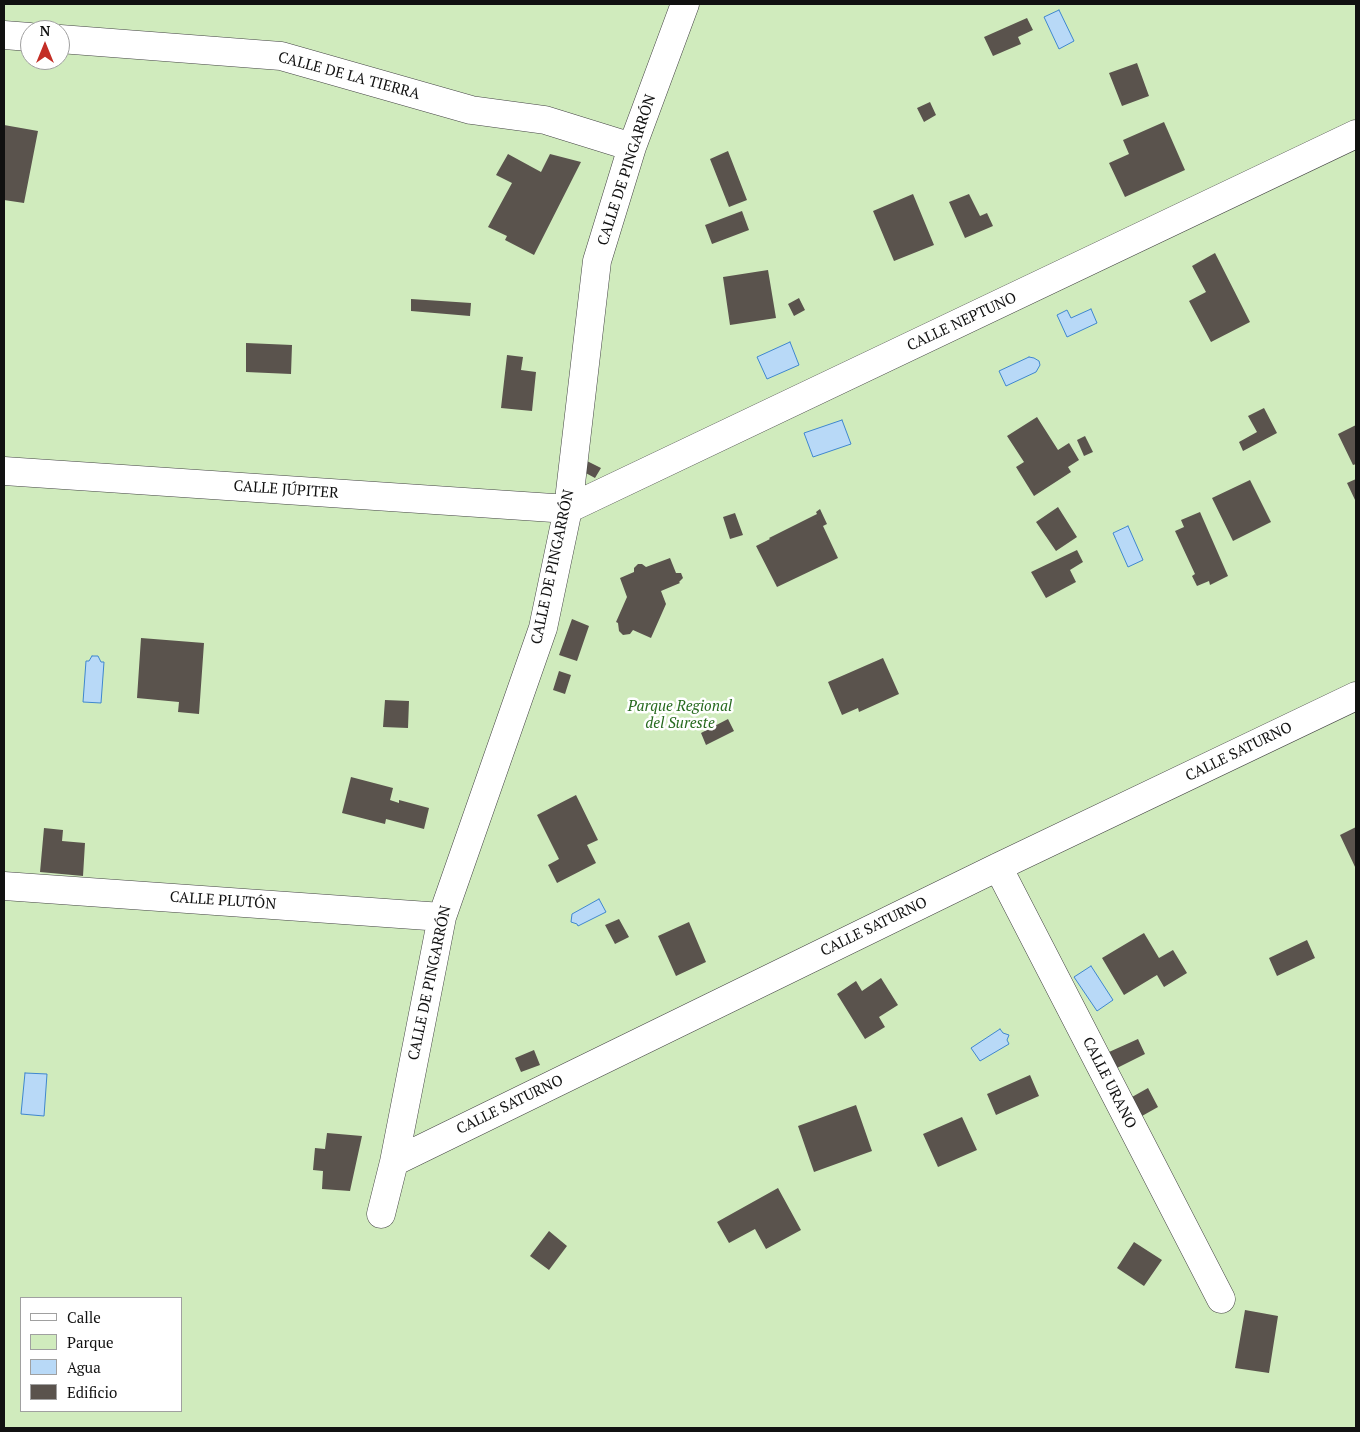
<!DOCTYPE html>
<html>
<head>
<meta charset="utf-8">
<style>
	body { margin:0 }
	#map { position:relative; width:1360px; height:1432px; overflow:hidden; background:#fffef4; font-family:"PT Serif",serif }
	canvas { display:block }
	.frame { position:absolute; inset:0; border:5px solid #111; pointer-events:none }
	.legend { position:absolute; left:20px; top:1297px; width:162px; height:115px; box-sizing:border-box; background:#fff; border:1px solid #a0a0a0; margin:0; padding:6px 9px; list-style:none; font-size:15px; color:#111 }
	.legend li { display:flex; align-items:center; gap:10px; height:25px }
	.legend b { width:25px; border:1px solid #a0a0a0 }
	.north { position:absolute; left:20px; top:20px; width:50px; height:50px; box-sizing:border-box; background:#fff; border:1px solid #a0a0a0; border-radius:50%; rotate:0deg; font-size:14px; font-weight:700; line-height:20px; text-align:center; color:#111 }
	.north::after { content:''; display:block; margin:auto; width:18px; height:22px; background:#c32e26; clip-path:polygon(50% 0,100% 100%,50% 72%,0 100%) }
</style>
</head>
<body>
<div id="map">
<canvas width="1360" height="1432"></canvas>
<div class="frame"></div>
<ul class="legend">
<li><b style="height:6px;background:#fff"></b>Calle</li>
<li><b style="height:14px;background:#d0ebbd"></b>Parque</li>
<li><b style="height:14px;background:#b8d9f7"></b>Agua</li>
<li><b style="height:14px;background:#5a534d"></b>Edificio</li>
</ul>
<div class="north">N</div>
</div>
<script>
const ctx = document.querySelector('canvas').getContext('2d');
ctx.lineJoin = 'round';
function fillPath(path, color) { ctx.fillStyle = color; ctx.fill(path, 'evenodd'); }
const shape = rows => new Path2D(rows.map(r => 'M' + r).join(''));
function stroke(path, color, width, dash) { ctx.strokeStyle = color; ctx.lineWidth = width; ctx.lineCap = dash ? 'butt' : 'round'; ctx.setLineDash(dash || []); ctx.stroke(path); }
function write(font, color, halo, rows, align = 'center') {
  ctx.font = font + ' "PT Serif",serif'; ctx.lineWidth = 5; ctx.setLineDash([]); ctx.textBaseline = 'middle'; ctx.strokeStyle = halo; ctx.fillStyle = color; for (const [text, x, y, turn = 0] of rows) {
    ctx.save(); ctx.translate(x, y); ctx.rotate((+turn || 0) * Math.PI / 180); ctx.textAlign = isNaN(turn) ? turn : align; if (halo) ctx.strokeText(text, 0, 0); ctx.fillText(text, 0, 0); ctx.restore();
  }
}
fillPath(shape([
	[4,4,1356,4,1356,1428,4,1428],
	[30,30,60,30,60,60,30,60],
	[21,1298,181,1298,181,1411,21,1411]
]), '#d0ebbd');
const water = shape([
	[1059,10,1074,41,1059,49,1044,17,1059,10],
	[1091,309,1097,323,1067,337,1057,315,1067,310,1071,318,1091,309],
	[790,342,799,365,767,379,757,357,790,342],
	[1029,357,1034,358,1039,361,1040,365,1036,372,1006,386,999,371,1029,357],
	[842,420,851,444,813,457,804,433,842,420],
	[1128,526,1143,560,1128,567,1113,533,1128,526],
	[92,656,98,656,101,662,104,662,101,703,83,702,86,661,89,661,92,656],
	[599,899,606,912,578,926,577,924,571,922,572,914,599,899],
	[1091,966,1113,1000,1097,1011,1074,977,1091,966],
	[1000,1029,1003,1033,1009,1035,1007,1040,1009,1044,980,1061,971,1048,1000,1029],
	[25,1073,47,1074,44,1116,21,1114,25,1073]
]);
fillPath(water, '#b8d9f7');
stroke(water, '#3f87cf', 1);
fillPath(shape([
	[1027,18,1033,30,1018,37,1021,44,993,56,984,37],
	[1137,63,1149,96,1122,106,1109,73],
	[930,102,936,115,924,122,917,108],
	[1164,122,1185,170,1125,197,1109,163,1129,154,1123,140],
	[4,125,38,131,24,203,4,200],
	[728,151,747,200,729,207,710,159],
	[508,154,541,172,550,154,581,162,534,255,505,240,507,236,488,227,512,183,496,175],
	[913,194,934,245,894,261,873,211],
	[969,194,980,216,987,213,993,226,965,238,949,202],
	[742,211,749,230,712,244,705,225],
	[1215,253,1250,322,1211,342,1189,301,1206,292,1192,266],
	[768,270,776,318,730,325,723,277],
	[799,298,805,310,794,316,788,304],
	[411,299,471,303,470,316,411,311],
	[246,343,292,345,291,374,246,372],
	[507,355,523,357,521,370,536,372,532,411,501,408],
	[1264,408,1277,433,1243,451,1239,442,1257,432,1248,416],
	[1037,417,1058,450,1069,443,1079,460,1068,467,1071,472,1034,496,1016,467,1024,462,1007,436],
	[1356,425,1356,464,1353,465,1338,434],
	[1085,436,1093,452,1084,456,1077,440],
	[587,461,601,468,595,478,582,471],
	[1356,479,1356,502,1347,483],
	[1250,480,1271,522,1233,541,1212,498],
	[1058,507,1077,537,1056,551,1036,522],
	[820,509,827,524,823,526,838,558,777,587,756,546,770,539,769,538,817,514,816,512],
	[1200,512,1228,576,1210,585,1209,581,1197,586,1192,576,1195,574,1175,531,1184,527,1181,520],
	[735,513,743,535,730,539,723,517],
	[1077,550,1083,562,1070,570,1076,582,1046,598,1031,572],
	[670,558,676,573,681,573,683,578,679,582,680,583,661,591,666,604,651,638,633,630,630,634,623,635,619,631,618,623,616,622,627,597,620,578,634,572,634,568,638,564,642,564,646,567],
	[572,619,589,626,577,661,559,655],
	[141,638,204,643,199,714,178,712,179,702,137,698],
	[883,658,899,694,859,712,858,708,842,715,828,682],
	[559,671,571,675,565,694,553,690],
	[385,700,409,701,408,728,383,727],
	[728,719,734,731,706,745,701,733],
	[351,777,393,788,390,800,399,803,399,800,429,808,424,829,386,819,385,824,342,813],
	[576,795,598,840,587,845,596,863,557,883,548,865,559,859,537,815],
	[1356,827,1356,869,1340,835],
	[44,828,63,830,62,841,85,843,83,876,40,872],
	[619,919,629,937,615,944,605,925],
	[689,922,706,962,676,976,658,936],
	[1144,933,1159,958,1173,950,1187,973,1164,987,1157,975,1124,995,1102,958],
	[1307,940,1315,958,1277,976,1269,958],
	[881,978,898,1005,879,1017,885,1027,865,1039,837,994,856,981,862,991],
	[1138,1039,1145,1054,1117,1068,1109,1052],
	[534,1050,540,1065,521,1072,515,1058],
	[1030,1075,1039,1096,996,1115,987,1094],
	[1148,1088,1158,1107,1142,1116,1132,1097],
	[856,1105,872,1151,814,1172,798,1126],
	[962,1117,977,1150,938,1167,923,1134],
	[327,1133,362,1136,350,1191,322,1189,323,1171,313,1170,315,1148,325,1149],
	[778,1188,801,1230,766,1249,755,1229,729,1243,717,1222],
	[549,1231,567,1246,549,1270,530,1256],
	[1134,1242,1162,1260,1144,1286,1117,1268],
	[1245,1310,1278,1316,1269,1373,1235,1368]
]), '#5a534d');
const minor = shape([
	[4,35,30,37],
	[60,39,281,56,471,110,545,120,632,147],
	[4,471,568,509,1356,134],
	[998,867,1221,1299],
	[4,886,442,917],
	[394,1162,998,867,1356,696],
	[381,1214,394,1162,442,917,543,628,568,509,597,261,632,147,685,4]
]);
stroke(minor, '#444', 29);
stroke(minor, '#fff', 28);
write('15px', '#111', '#fff', [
	["CALLE DE LA TIERRA",349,76,15],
	["CALLE DE PINGARRÓN",627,170,-72],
	["CALLE NEPTUNO",962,322,-25],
	["CALLE JÚPITER",286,490,4],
	["CALLE DE PINGARRÓN",553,567,-78],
	["CALLE SATURNO",1239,752,-26],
	["CALLE PLUTÓN",223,901,4],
	["CALLE SATURNO",874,927,-26],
	["CALLE DE PINGARRÓN",430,983,-78],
	["CALLE URANO",1109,1083,63],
	["CALLE SATURNO",510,1105,-26]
]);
write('italic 15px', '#276a1f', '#fff', [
	["Parque Regional",680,707],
	["del Sureste",680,724]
]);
</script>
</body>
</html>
